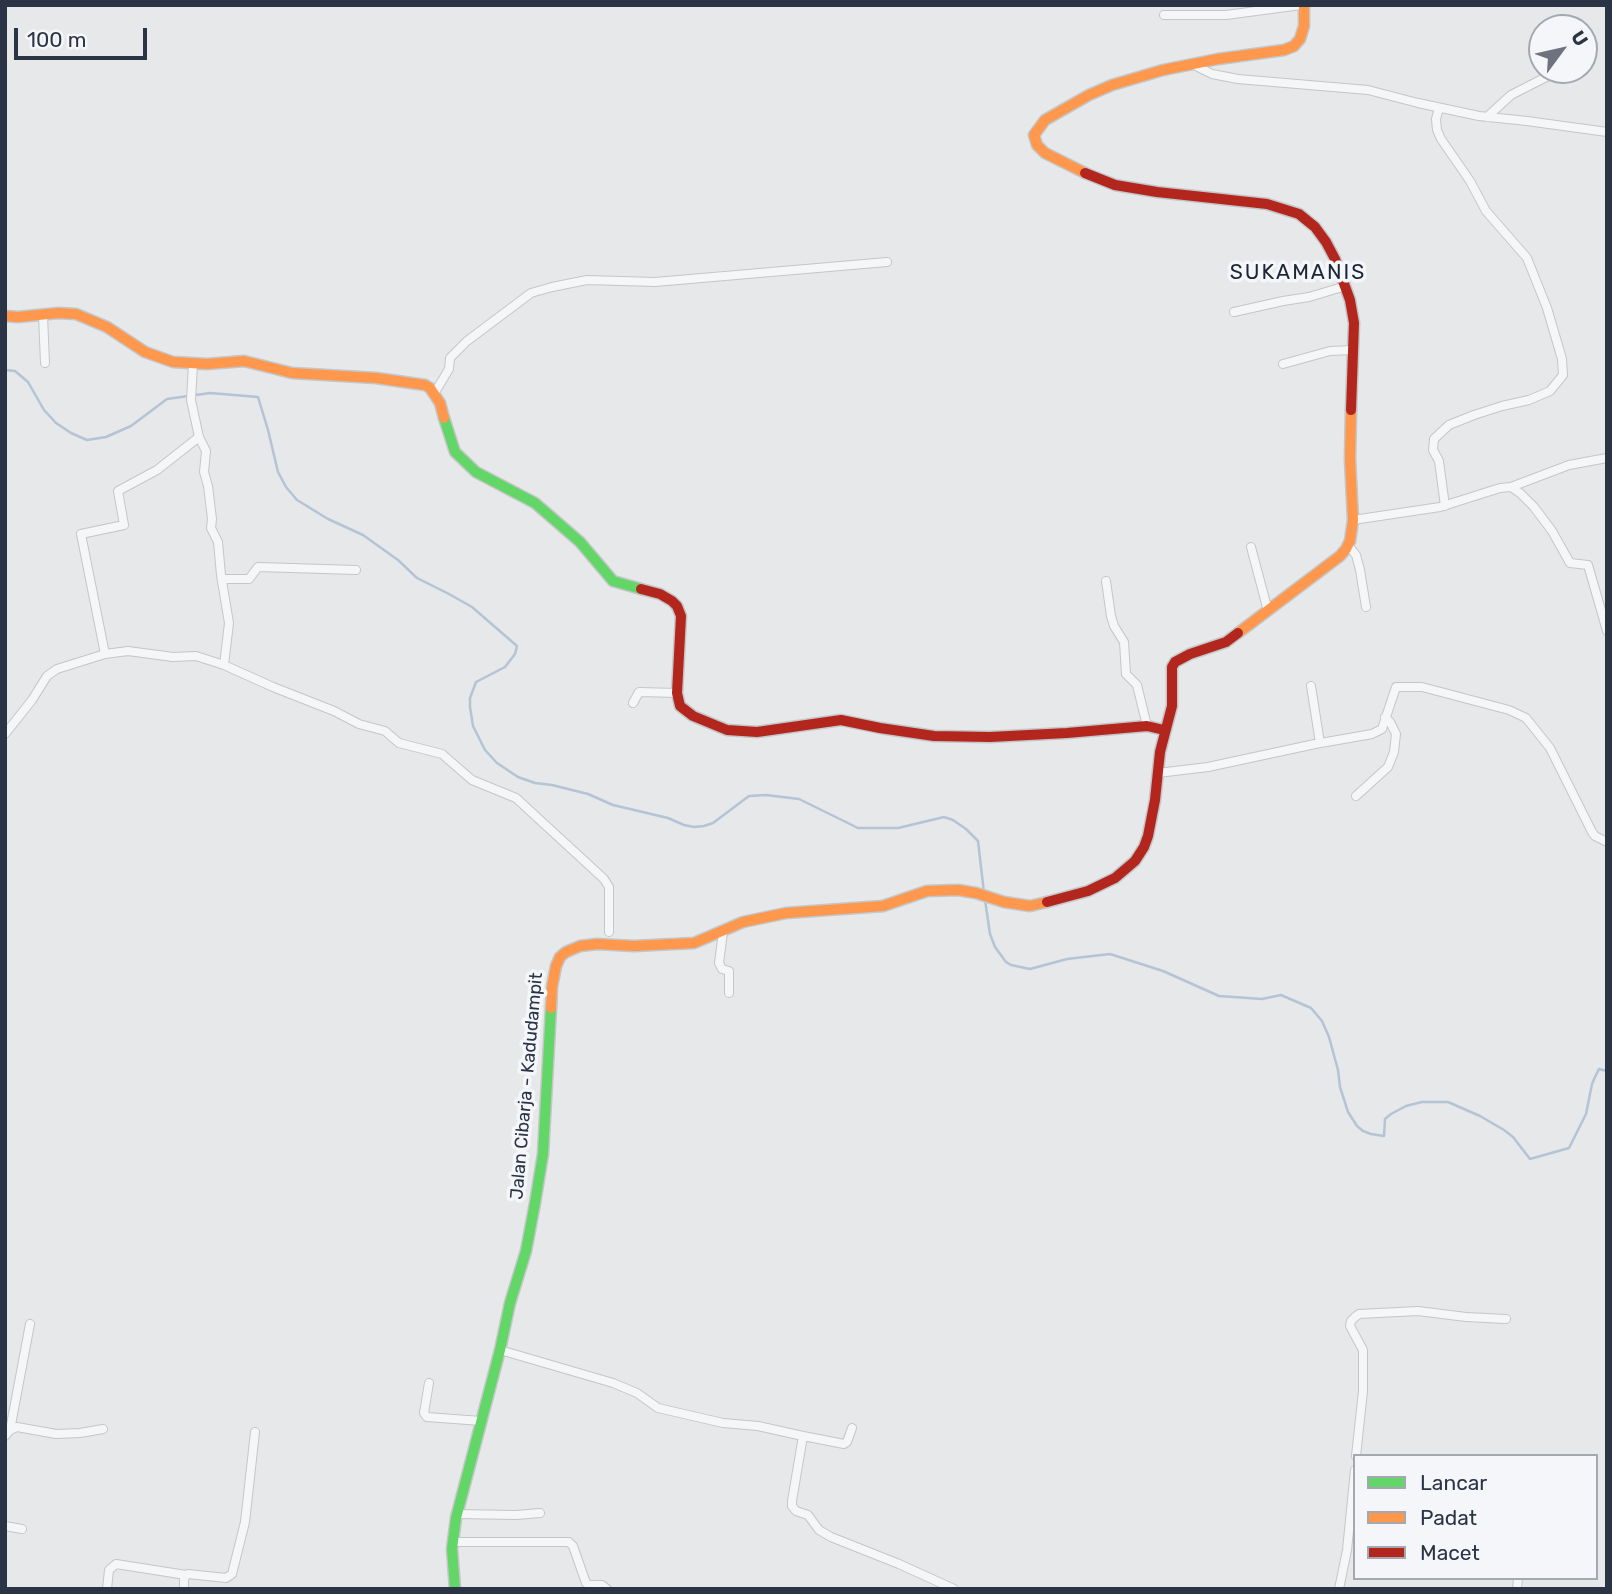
<!DOCTYPE html>
<html>
<head>
<meta charset="utf-8">
<style>
	body { margin:0 }
	#map { position:relative; width:1612px; height:1594px; overflow:hidden; background:#e6e8ea; font-family:Rubik,sans-serif }
	canvas { display:block }
	.frame { position:absolute; inset:0; border:7px solid #2b3445; pointer-events:none }
	.legend { position:absolute; left:1353px; top:1454px; width:245px; height:126px; box-sizing:border-box; background:#f4f6f9; border:2px solid #a4a8b1; margin:0; padding:9px 12px; list-style:none; font-size:21px; color:#2b3445 }
	.legend li { display:flex; align-items:center; gap:14px; height:35px }
	.legend b { width:35px; border:2px solid #a4a8b1 }
	.north { position:absolute; left:1528px; top:14px; width:70px; height:70px; box-sizing:border-box; background:#f4f6f9; border:2px solid #a4a8b1; border-radius:50%; rotate:57deg; font-size:19px; font-weight:700; line-height:28px; text-align:center; color:#2b3445 }
	.north::after { content:''; display:block; margin:auto; width:24px; height:32px; background:#6c737f; clip-path:polygon(50% 0,100% 100%,50% 72%,0 100%) }
	.scale { position:absolute; left:14px; top:28px; width:133px; height:32px; box-sizing:border-box; border:4px solid #2b3445; border-top:0; padding-left:9px; font-size:21px; line-height:24px; white-space:nowrap; color:#2b3445; -webkit-text-stroke:5px #f4f6f9; paint-order:stroke }
</style>
</head>
<body>
<div id="map">
<canvas width="1612" height="1594"></canvas>
<div class="frame"></div>
<ul class="legend">
<li><b style="height:9px;background:#63d668"></b>Lancar</li>
<li><b style="height:9px;background:#ff974d"></b>Padat</li>
<li><b style="height:9px;background:#b3261e"></b>Macet</li>
</ul>
<div class="north">U</div>
<div class="scale">100 m</div>
</div>
<script>
const ctx = document.querySelector('canvas').getContext('2d');
ctx.lineJoin = 'round';
const shape = rows => new Path2D(rows.map(r => 'M' + r).join(''));
function stroke(path, color, width, dash) { ctx.strokeStyle = color; ctx.lineWidth = width; ctx.lineCap = dash ? 'butt' : 'round'; ctx.setLineDash(dash || []); ctx.stroke(path); }
function write(font, color, halo, rows, align = 'center') {
  ctx.font = font + ' Rubik,sans-serif'; ctx.lineWidth = 7; ctx.setLineDash([]); ctx.textBaseline = 'middle'; ctx.strokeStyle = halo; ctx.fillStyle = color; for (const [text, x, y, turn = 0] of rows) {
    ctx.save(); ctx.translate(x, y); ctx.rotate((+turn || 0) * Math.PI / 180); ctx.textAlign = isNaN(turn) ? turn : align; if (halo) ctx.strokeText(text, 0, 0); ctx.fillText(text, 0, 0); ctx.restore();
  }
}
stroke(shape([
	[5,370,15,371,28,382,44,410,56,423,71,433,87,440,106,437,131,426,167,399,210,393,258,397,268,430,278,472,286,487,297,500,328,519,363,535,398,560,417,578,449,594,472,607,517,646,515,654,505,667,476,682,470,698,470,707,473,726,485,750,497,763,518,777,535,783,552,785,588,794,613,805,668,818,684,825,694,827,704,826,713,823,749,796,766,795,799,799,858,828,898,828,944,817,953,820,966,829,978,841,984,893],
	[985,900,990,934,995,947,1006,962,1011,965,1030,969,1067,959,1110,954,1163,971,1219,996,1262,999,1281,995,1311,1008,1322,1021,1329,1037,1338,1070,1340,1087,1348,1112,1357,1126,1363,1131,1371,1134,1384,1136,1385,1119,1391,1114,1406,1106,1422,1102,1448,1102,1480,1116,1504,1130,1513,1137,1530,1159,1569,1148,1586,1114,1592,1084,1595,1077,1599,1069,1607,1071]
]), '#b4c4d5', 2.5);
const street = shape([
	[1164,15,1226,15,1301,5],
	[1194,65,1212,74,1238,79,1368,90,1418,103,1479,116,1527,121,1607,132],
	[1439,108,1436,119,1437,130,1441,139,1470,181,1486,211,1527,258,1547,308,1562,359,1563,375,1550,391,1529,400,1502,406,1474,415,1449,425,1434,439,1433,450,1439,461,1445,506],
	[1487,117,1511,95,1560,70],
	[1234,312,1283,301,1309,297,1346,286],
	[43,315,45,363],
	[193,364,191,400,199,437,206,451,204,472,208,486,212,519,211,528,218,542,221,575,229,623,224,665],
	[1283,364,1330,351,1353,350],
	[434,394,449,369,450,358,467,341,531,293,552,287,587,280,655,282,887,262],
	[1511,487,1569,465,1607,458],
	[1353,520,1440,507,1500,488,1511,487,1520,493,1534,507,1552,531,1570,563,1588,565,1607,631],
	[1348,545,1356,555,1360,570,1366,607],
	[1251,547,1268,611],
	[222,579,249,579,258,567,356,570],
	[1106,581,1111,616,1114,626,1124,642,1126,674,1137,685,1147,726],
	[105,654,81,534,124,525,118,491,157,470,199,437],
	[1311,686,1320,743],
	[633,703,639,692,677,693],
	[5,734,32,700,47,676,57,669,105,654,128,651,173,657,196,656,224,665,273,687,334,711,359,724,385,731,399,743,442,754,472,780,516,798,604,879,609,887,609,932],
	[1158,773,1208,767,1315,744,1372,734,1382,729,1396,687,1422,687,1509,710,1526,718,1550,748,1592,832,1595,836,1607,842],
	[1356,796,1388,767,1394,752,1396,734,1390,722,1385,717],
	[723,932,719,963,722,969,729,971,729,993],
	[500,1350,613,1383,637,1393,658,1408,723,1423,758,1426,803,1436,792,1501,792,1506,796,1511,808,1515,819,1530,831,1537,899,1564,954,1589],
	[429,1383,424,1413,427,1417,481,1421],
	[10,1430,30,1324],
	[5,1436,10,1430,17,1427,56,1434,80,1433,103,1429],
	[803,1436,844,1444,847,1442,852,1428],
	[1356,1456,1363,1391,1363,1350,1350,1326,1351,1321,1355,1317,1359,1314,1418,1311,1466,1317,1506,1319],
	[457,1514,516,1515,540,1513],
	[5,1526,22,1529],
	[452,1542,569,1542,573,1546,586,1583,589,1585,602,1585,607,1589],
	[107,1589,109,1570,116,1564,186,1575],
	[184,1589,184,1578,188,1574,226,1578,232,1574,245,1522,255,1432],
	[1339,1589,1347,1550,1355,1470],
	[1517,1589,1518,1578]
]);
const fast = shape([
	[444,418,455,452,476,472,535,503,580,542,613,581,641,589],
	[455,1589,452,1549,456,1518,500,1350,510,1303,526,1251,535,1203,543,1154,551,1008]
]);
const slow = shape([
	[1085,173,1045,153,1037,145,1034,135,1045,120,1089,95,1112,85,1163,70,1218,59,1284,50,1294,46,1300,39,1304,26,1304,5],
	[5,316,18,317,58,313,76,314,107,327,145,352,173,362,207,364,244,361,292,373,376,378,425,385,430,388,440,403,444,418],
	[1238,633,1340,556,1346,549,1350,541,1353,520,1350,459,1351,410],
	[551,1008,552,987,556,966,560,957,566,952,580,946,597,944,634,946,694,943,743,922,786,913,883,906,927,891,958,890,976,893,1004,902,1030,906,1047,902]
]);
const jam = shape([
	[1085,173,1115,185,1157,192,1267,204,1299,214,1315,227,1326,242,1335,259,1350,300,1354,323,1351,410],
	[641,589,660,594,672,601,677,606,681,616,677,693,680,706,693,716,727,730,757,732,841,720,880,728,934,736,990,737,1067,733,1147,726,1164,730],
	[1047,902,1088,891,1115,878,1135,861,1144,847,1148,836,1155,800,1160,752,1172,706,1172,667,1175,662,1190,654,1226,642,1238,633]
]);
stroke(street, '#c4c6c8', 10);
stroke(fast, '#c4c6c8', 13);
stroke(slow, '#c4c6c8', 13);
stroke(jam, '#c4c6c8', 13);
stroke(street, '#f5f6f7', 8);
stroke(fast, '#63d668', 10);
stroke(slow, '#ff974d', 10);
stroke(jam, '#b3261e', 10);
write('18px', '#2b3445', '#f4f6f9', [
	["Jalan Cibarja - Kadudampit",527,1086,-85]
]);
ctx.letterSpacing = '2px';
write('21px', '#1d2536', '#f4f6f9', [
	["SUKAMANIS",1298,273]
]);
ctx.letterSpacing = '0px';
</script>
</body>
</html>
